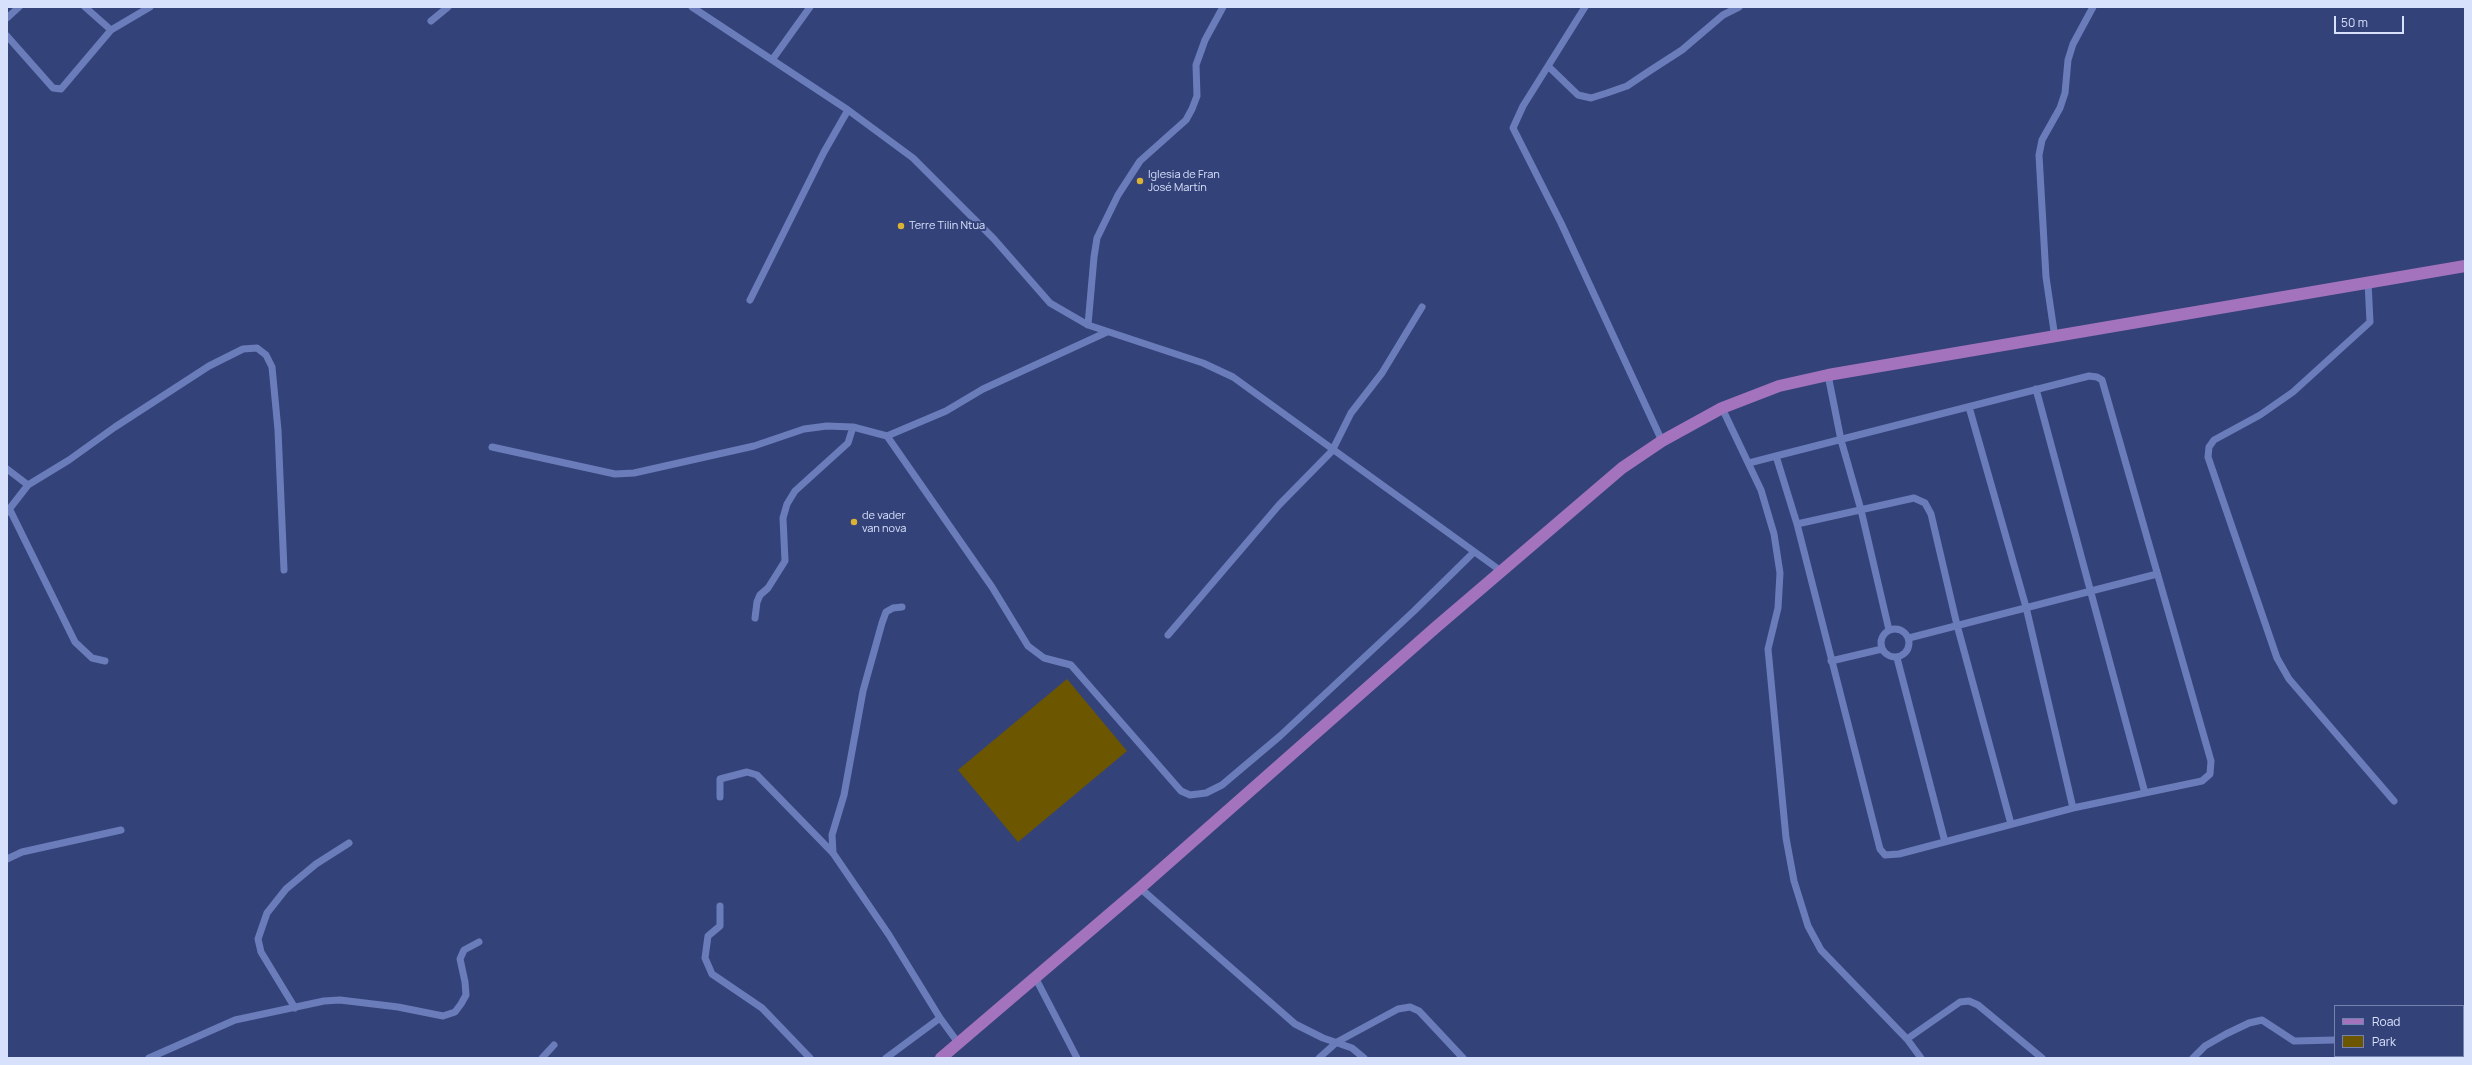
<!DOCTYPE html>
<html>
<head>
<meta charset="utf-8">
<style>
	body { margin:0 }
	#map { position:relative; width:2472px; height:1065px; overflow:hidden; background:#34427a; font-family:Manrope,sans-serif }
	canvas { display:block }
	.frame { position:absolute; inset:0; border:8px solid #d8e1fc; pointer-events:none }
	.legend { position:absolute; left:2334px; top:1005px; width:130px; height:52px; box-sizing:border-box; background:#34427a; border:1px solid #7682ae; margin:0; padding:5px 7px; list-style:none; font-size:12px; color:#d8e1fc }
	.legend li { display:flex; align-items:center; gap:8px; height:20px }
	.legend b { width:20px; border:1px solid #7682ae }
	.scale { position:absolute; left:2334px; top:16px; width:70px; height:18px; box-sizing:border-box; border:2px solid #d8e1fc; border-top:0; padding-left:5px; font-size:12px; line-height:14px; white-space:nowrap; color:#d8e1fc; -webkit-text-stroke:3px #34427a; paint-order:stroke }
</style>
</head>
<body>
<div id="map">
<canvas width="2472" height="1065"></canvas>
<div class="frame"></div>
<ul class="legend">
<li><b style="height:5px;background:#a374bd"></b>Road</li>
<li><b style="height:11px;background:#6d5600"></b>Park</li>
</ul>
<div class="scale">50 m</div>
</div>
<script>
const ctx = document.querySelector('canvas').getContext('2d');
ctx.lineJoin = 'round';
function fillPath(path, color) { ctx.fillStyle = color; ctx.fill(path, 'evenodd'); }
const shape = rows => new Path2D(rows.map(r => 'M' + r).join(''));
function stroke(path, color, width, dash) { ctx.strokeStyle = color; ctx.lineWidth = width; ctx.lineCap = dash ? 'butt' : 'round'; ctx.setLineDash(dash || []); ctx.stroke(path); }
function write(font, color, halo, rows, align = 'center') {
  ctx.font = font + ' Manrope,sans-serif'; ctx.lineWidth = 4; ctx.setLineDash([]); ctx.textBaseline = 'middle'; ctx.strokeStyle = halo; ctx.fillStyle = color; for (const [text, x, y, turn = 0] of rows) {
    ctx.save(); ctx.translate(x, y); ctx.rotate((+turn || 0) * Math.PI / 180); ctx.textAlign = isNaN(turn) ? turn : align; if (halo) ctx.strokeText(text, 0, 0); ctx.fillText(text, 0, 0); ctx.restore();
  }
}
fillPath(shape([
	[1067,679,1127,751,1018,842,958,770]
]), '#6d5600');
stroke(shape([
	[85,7,111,30,150,7],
	[692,7,848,110,913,158,994,239,1050,303,1088,325,1203,363,1233,377,1501,571],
	[1585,7,1523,106,1513,128,1561,223,1662,441],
	[7,18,19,7],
	[431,21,448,7],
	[7,36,53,88,61,89,111,30],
	[772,60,810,7],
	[1549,67,1578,95,1591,98,1607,93,1627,86,1651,70,1682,50,1723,15,1739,7],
	[2368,282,2370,322,2293,392,2260,415,2214,440,2209,447,2208,457,2277,658,2289,679,2394,801],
	[750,300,824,152,848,110],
	[1088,325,1094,257,1097,238,1118,195,1140,161,1186,120,1192,109,1197,96,1196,65,1205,40,1223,7],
	[2055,338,2046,277,2039,155,2042,140,2060,108,2065,93,2068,60,2073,44,2093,7],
	[1828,375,1841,440,1861,510,1889,630],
	[2036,389,2145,793],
	[1969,407,2026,607,2073,808],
	[1722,408,1761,490,1774,534,1780,573,1778,608,1768,649,1786,838,1794,881,1808,926,1821,950,1907,1039,1921,1058],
	[887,436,992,587,1028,646,1044,658,1071,665,1181,791,1190,795,1206,793,1222,785,1280,736,1414,611,1474,552],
	[492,447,615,474,634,473,754,446,804,429,827,426,853,427,887,436,946,411,983,389,1107,332],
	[1749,463,1776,456,2089,376,2097,377,2102,380,2211,761,2210,774,2202,781,2073,808,1899,854,1885,855,1880,849,1797,524,1776,456],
	[7,469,28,485],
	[10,510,75,642,92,658,105,661],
	[7,512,28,485,69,460,115,427,209,366,243,349,257,348,266,355,272,367,278,430,284,570],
	[1797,524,1914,498,1925,503,1931,514,1957,625,2011,824],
	[755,618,757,602,760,595,768,588,785,561,783,518,787,504,795,491,848,443,853,427],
	'1881 643a14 14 0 1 1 28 0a14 14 0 1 1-28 0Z',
	[1168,635,1279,505,1332,451,1351,413,1382,373,1422,307],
	[1909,638,2157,574],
	[1897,658,1945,842],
	[1831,661,1882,649],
	[720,797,720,779,747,772,757,775,833,853,889,935,940,1018,959,1044],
	[833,853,832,835,844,795,863,691,882,623,886,612,893,608,902,607],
	[7,859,22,852,121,830],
	[1140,888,1295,1024,1323,1038,1352,1048,1364,1058],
	[720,906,720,926,708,936,705,958,712,974,762,1008,810,1058],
	[1035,977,1077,1058],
	[295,1008,261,952,258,939,267,913,286,889,316,864,349,843],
	[1907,1039,1960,1002,1969,1001,1978,1005,2042,1058],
	[2389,1056,2392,1058],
	[149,1058,235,1020,324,1001,340,1000,398,1007,443,1016,455,1012,461,1004,466,995,465,982,460,959,464,950,479,942],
	[542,1058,554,1045],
	[886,1058,940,1018],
	[1319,1058,1337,1042,1398,1009,1410,1007,1419,1011,1463,1058],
	[2193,1058,2205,1046,2226,1034,2249,1023,2262,1020,2294,1041,2335,1040]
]), '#6a7cba', 7);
stroke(shape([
	[941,1058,1140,888,1435,628,1622,468,1662,441,1722,408,1779,386,1828,375,2465,266]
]), '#a374bd', 12);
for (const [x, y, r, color] of [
	[1140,181,4,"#dab333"],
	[901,226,4,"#dab333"],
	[854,522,4,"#dab333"]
]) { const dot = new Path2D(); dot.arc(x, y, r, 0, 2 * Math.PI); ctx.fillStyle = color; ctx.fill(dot); stroke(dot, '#34427a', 1.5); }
write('11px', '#d8e1fc', '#34427a', [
	["Iglesia de Fran",1148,175],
	["José Martín",1148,188],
	["Terre Tilin Ntua",909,226],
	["de vader",862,516],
	["van nova",862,529]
], 'left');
</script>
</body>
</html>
